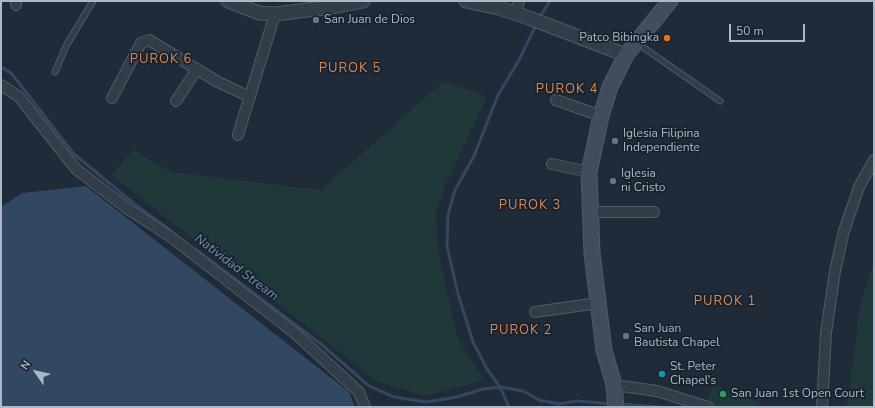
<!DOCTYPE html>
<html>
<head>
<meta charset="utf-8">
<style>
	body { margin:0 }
	#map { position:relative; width:875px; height:408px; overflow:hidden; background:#1f2b39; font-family:"Nunito Sans",sans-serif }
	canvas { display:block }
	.frame { position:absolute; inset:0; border:2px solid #adb8c6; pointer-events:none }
	.north { position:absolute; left:16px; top:352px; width:40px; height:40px; -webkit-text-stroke:3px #18222e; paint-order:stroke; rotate:304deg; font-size:11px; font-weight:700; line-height:16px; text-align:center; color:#adb8c6 }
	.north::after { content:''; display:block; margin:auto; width:14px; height:18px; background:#adb8c6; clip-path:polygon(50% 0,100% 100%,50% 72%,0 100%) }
	.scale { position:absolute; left:729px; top:24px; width:76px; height:18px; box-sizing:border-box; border:2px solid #adb8c6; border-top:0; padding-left:5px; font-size:12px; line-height:14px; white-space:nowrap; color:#adb8c6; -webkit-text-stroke:3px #18222e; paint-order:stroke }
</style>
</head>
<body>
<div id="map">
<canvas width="875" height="408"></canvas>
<div class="frame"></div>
<div class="north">N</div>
<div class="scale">50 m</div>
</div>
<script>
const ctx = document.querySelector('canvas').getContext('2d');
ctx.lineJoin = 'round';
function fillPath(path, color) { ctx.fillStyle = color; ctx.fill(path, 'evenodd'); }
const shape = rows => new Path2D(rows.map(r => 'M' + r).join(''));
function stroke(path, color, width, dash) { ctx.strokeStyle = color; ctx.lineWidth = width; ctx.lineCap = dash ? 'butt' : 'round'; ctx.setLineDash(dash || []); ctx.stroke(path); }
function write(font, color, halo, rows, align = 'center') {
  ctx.font = font + ' "Nunito Sans",sans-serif'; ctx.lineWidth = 3.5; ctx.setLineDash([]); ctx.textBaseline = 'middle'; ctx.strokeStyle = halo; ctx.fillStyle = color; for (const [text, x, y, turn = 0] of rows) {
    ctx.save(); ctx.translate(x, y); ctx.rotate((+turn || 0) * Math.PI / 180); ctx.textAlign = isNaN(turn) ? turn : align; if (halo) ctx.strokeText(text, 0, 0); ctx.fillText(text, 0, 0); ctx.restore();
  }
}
fillPath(shape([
	[444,81,487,97,445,186,436,214,437,246,457,337,484,380,426,396,378,382,111,175,133,150,171,172,321,190],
	[874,262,874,407,847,407,861,301],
	[713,385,758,402,756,407,710,407,705,405]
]), '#21383a');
fillPath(shape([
	[86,186,349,392,355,407,1,407,1,207,22,193]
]), '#324761');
stroke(shape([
	[539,18,550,1],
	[1,67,11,73,74,154,132,202,171,231],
	[195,249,321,344,369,386,394,397,426,402,457,397,483,389,500,387,523,391,539,400,559,404,577,401,612,404],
	[620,404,660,407],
	[509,407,500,387,487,369,473,342,458,294,447,246,448,215,455,190,474,156,498,95,519,60,536,25]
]), '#324761', 3);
const service = shape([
	[637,43,720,101],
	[55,72,66,46,93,1]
]);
const minor = shape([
	[16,1,16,5],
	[516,14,519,1],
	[1,85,19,97,76,169,128,209,171,237,296,334,359,392,365,407],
	[112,98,141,43,149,40,218,82,250,97],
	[556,100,601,116],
	[176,101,197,69],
	[238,135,275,14],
	[552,164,589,172],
	[589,212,654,212],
	[535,312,598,303],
	[614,385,657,391,708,407],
	[822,407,826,333,835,271,844,231,859,187,874,160]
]);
const tertiary = shape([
	[228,1,259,13,275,14,332,7,363,1],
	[466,1,499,8,529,18,626,55]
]);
const secondary = shape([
	[616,407,614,385,604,350,592,253,589,172,601,116,610,87,626,55,670,1]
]);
stroke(service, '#505b67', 7);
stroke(minor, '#505b67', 12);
stroke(tertiary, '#505b67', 15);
stroke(secondary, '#505b67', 17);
stroke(service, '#333d49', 5);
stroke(minor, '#333d49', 10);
stroke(tertiary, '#333d49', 13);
stroke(secondary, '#414c5d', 15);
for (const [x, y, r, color] of [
	[316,20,4,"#6b7280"],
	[667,38,4,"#e8710a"],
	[615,141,4,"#6b7280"],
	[613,181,4,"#6b7280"],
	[626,336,4,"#6b7280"],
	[662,374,4,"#0f9aa8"],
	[723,394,4,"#2e9e5b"]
]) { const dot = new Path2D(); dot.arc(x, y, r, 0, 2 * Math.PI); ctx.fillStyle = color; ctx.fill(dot); stroke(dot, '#18222e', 1.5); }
write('12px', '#adb8c6', '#18222e', [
	["San Juan de Dios",324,20],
	["Patco Bibingka",659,38,"right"],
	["Iglesia Filipina",623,134],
	["Independiente",623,148],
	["Iglesia",621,174],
	["ni Cristo",621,188],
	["San Juan",634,329],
	["Bautista Chapel",634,343],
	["St. Peter",670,367],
	["Chapel's",670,381],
	["San Juan 1st Open Court",731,394]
], 'left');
ctx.letterSpacing = '1px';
write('13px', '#d98955', '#18222e', [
	["PUROK 6",161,60],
	["PUROK 5",350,69],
	["PUROK 4",567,90],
	["PUROK 3",530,206],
	["PUROK 1",725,302],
	["PUROK 2",521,331]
]);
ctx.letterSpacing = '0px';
write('italic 13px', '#748fb0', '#18222e', [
	["Natividad Stream",236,268,37]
]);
</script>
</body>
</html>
